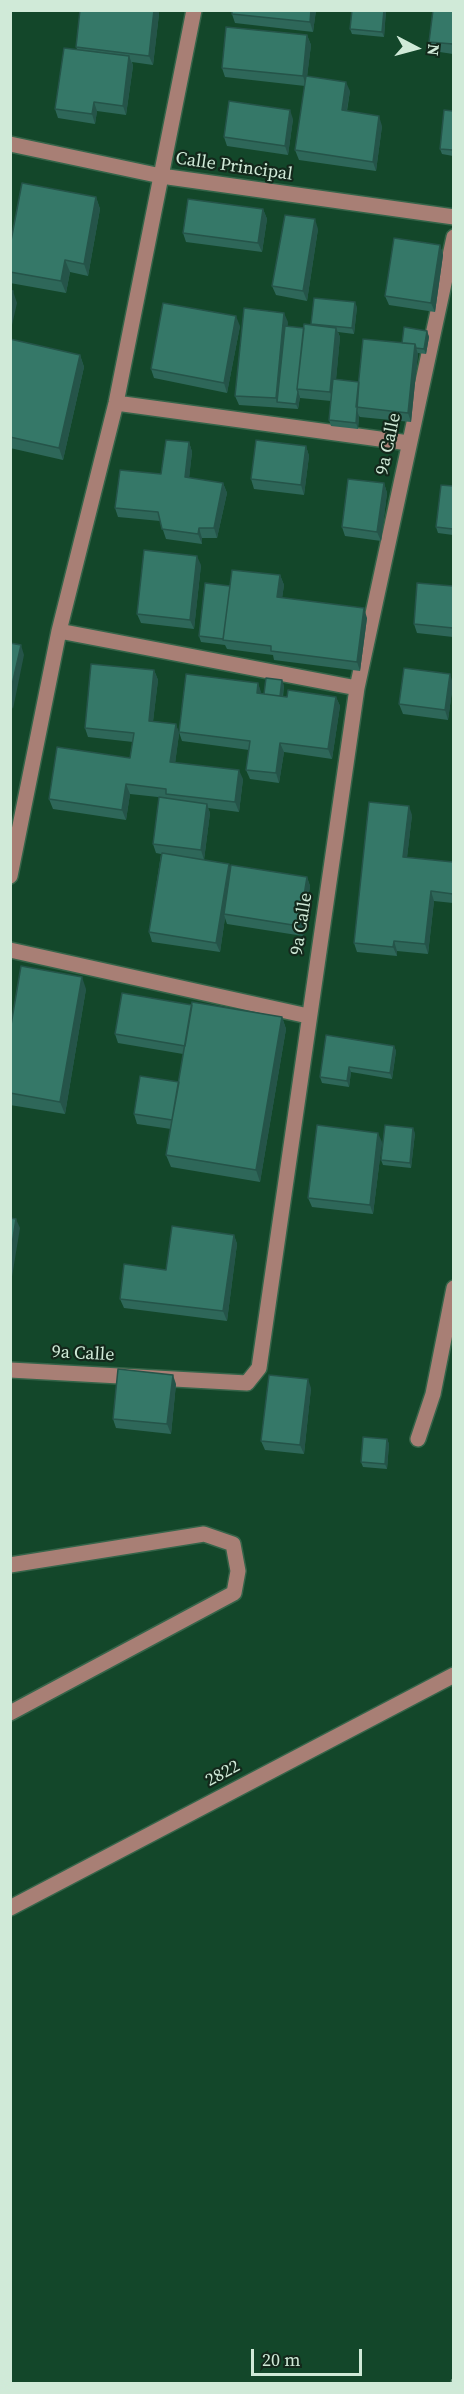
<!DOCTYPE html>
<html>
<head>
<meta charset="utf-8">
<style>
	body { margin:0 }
	#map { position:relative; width:464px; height:2394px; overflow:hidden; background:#13472a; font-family:"Source Serif 4",serif }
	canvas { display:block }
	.frame { position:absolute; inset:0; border:12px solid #d0ead8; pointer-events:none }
	.north { position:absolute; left:386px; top:18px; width:60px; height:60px; -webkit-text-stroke:4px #13281b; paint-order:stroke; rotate:96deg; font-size:16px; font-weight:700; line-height:24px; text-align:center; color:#d0ead8 }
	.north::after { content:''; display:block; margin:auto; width:21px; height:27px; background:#d0ead8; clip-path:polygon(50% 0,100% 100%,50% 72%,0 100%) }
	.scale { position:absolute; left:251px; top:2349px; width:111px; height:27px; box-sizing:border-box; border:3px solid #d0ead8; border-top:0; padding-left:8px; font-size:18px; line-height:21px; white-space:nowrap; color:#d0ead8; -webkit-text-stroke:4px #13281b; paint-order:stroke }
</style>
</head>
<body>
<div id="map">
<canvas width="464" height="2394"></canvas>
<div class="frame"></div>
<div class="north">N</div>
<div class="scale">20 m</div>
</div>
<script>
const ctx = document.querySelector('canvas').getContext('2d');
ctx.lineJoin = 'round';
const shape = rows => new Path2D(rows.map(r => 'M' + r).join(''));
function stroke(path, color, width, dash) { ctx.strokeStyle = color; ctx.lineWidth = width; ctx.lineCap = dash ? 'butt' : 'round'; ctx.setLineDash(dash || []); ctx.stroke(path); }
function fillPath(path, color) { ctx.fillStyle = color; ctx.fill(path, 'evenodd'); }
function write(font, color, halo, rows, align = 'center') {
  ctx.font = font + ' "Source Serif 4",serif'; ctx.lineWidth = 4.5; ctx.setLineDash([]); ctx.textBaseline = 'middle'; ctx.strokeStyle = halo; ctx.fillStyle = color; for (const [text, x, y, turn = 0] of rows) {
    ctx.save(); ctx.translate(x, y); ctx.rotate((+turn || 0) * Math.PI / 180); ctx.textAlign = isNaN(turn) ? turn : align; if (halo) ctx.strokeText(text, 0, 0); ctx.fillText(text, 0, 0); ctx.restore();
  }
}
const minor = shape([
	[10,144,161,176,454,217],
	[116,403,409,443],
	[59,631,357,688],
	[10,876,59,631,116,403,194,10],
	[10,950,308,1016],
	[10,1370,247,1383,259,1368,357,688,454,237],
	[418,1439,433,1394,454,1288],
	[10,1565,204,1534,233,1544,238,1571,234,1593,10,1713],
	[10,1908,454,1675]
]);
stroke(minor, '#356449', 18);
stroke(shape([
	[452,2384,454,2377]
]), '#5f8870', 4, [4.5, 3]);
stroke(minor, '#a87f75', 15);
fillPath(shape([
	[80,10,158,10,159,14,153,65,132,62,133,66,126,115,97,111,95,124,58,118,55,109,77,49,76,47],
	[232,10,316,10,313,32,235,23,232,14],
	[386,10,384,37,352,34,350,29],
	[453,10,453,54,433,51,429,42],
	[307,35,311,45,307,76,350,91,347,111,382,126,376,171,299,160,295,150,305,86,225,77,222,68],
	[453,111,453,156,442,154,440,149],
	[293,119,288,155,227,146,224,137],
	[96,197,100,209,88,276,70,272,66,293,10,283,10,246],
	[263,209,267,219,262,252,186,242,183,233],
	[318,229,307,301,276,295,272,286],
	[440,245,443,255,435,312,389,305,385,296],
	[357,307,354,334,338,332,340,337,336,379,359,382,402,343,427,331,429,337,426,354,418,353,411,422,360,417,359,416,358,429,331,426,329,420,331,401,300,398,300,397,298,409,239,405,235,396,288,322,287,326,304,328],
	[240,326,227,393,154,378,151,369],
	[10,339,80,355,84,367,63,460,10,448],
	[189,442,192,452,189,478,223,483,227,493,217,538,202,538,202,544,166,539,160,521,118,517,115,508,161,474],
	[306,446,309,456,304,495,254,489,251,479],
	[384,483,387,493,381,541,345,536,342,527],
	[453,486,453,535,438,533,436,527],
	[201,565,194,629,141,623,137,614],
	[280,575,284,585,282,598,367,618,360,671,274,660,273,655,227,649,225,645,201,642,199,636,230,586],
	[453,586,453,637,417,633,414,624],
	[154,670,158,680,153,721,176,724,179,734,175,763,243,779,239,812,208,808,210,813,204,860,231,869,307,877,310,886,303,936,227,924,225,918,220,952,152,942,149,932,161,854,156,853,153,844,167,798,130,794,126,820,53,809,49,799,130,758,133,742,88,737,85,728],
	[258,683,261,694,264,694,284,685,283,697,336,697,340,706,332,759,284,752,279,783,250,779,246,770,249,750,182,741,179,732],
	[453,684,448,720,403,714,399,704],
	[412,815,407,857,453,862,453,903,434,901,428,954,397,951,397,956,357,952,354,943],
	[86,989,65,1114,10,1105,10,1031],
	[192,1005,282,1017,286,1029,260,1182,171,1167,166,1155,171,1129,137,1124,134,1114,179,1082,183,1054,118,1043,115,1034],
	[394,1046,396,1051,392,1079,351,1072,349,1087,322,1083,320,1077],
	[415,1133,411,1168,383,1165,381,1160],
	[382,1142,373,1214,312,1207,308,1198],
	[234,1235,237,1244,227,1321,124,1308,120,1299,166,1270],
	[176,1384,171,1434,116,1428,113,1419],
	[311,1388,304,1454,265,1450,261,1441],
	[387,1439,389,1444,387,1469,363,1467,361,1462]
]), '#2e6759');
fillPath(shape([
	[154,10,158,10,159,14,153,65,149,56],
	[311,10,316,10,313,32,310,22],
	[384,10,386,10,384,37,382,32],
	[307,35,311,45,306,86,303,76],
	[129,56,133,66,126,115,123,106],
	[346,82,350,91,345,120,342,110],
	[94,102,97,111,95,124,92,114],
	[290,110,293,119,288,155,285,146],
	[379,116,382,126,376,171,373,162],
	[96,197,100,209,88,276,84,264],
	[263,209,267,219,262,252,258,243],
	[315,219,318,229,307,301,303,291],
	[440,245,443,255,435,312,431,303],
	[65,260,70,272,66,293,61,281],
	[13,291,17,303,10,334,10,302],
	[355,302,357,307,354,334,352,328],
	[284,313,288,322,280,403,277,402,276,398],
	[236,316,240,326,227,393,224,383],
	[336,328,340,337,334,402,330,392],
	[427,331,429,337,426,354,424,349],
	[415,344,418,354,411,422,408,413],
	[80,355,84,367,63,460,59,448],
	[298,392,300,397,298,409,296,404],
	[357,411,359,416,358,429,356,423],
	[189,442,192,452,188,487,185,477],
	[306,446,309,456,304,495,301,485],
	[223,483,227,493,217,538,214,528],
	[384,483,387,493,381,541,377,532],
	[199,528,202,538,202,544,198,534],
	[197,556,201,565,194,629,190,620],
	[280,575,284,585,281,606,277,597],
	[364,608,367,618,360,671,357,662],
	[21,645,24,655,13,709,10,703,10,694],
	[154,670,158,680,152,730,149,721],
	[450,674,453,684,448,720,445,710],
	[282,680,284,685,281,706,279,700],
	[258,683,261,692,260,703,257,693],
	[336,697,340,706,332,759,328,749],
	[176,724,179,734,174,772,170,762],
	[280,743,284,752,279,783,276,773],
	[239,770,243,779,239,812,235,802],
	[126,784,130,794,126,820,122,810],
	[207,804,210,813,204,860,201,850],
	[409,806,412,815,406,866,403,857],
	[229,864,232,873,224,914,225,918,220,952,216,943],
	[307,877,310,886,303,936,299,926],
	[431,891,434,901,428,954,425,944],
	[394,941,397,951,397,956,393,947],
	[82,977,86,989,65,1114,60,1102],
	[282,1017,286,1029,260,1182,256,1170],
	[394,1046,396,1051,392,1079,390,1073],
	[349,1067,351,1072,349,1087,347,1081],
	[413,1128,415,1133,411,1168,410,1163],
	[378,1133,382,1142,373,1214,370,1205],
	[16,1219,20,1228,10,1289,10,1257],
	[234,1235,237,1244,227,1321,223,1311],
	[173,1375,176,1384,171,1434,167,1424],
	[308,1379,311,1388,304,1454,300,1445],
	[387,1439,389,1444,387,1469,385,1464]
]), '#255449');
const building = shape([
	[80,10,154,10,149,56,76,47,80,10],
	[232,10,311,10,310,22,232,14,232,10],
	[352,10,384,10,382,32,350,29,352,10],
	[433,10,453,10,453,44,429,42,433,10],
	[226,27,307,35,303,76,222,68,226,27],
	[64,48,129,56,123,106,94,102,92,114,55,109,64,48],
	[306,76,346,82,342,110,379,116,373,162,295,150,306,76],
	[229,101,290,110,285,146,224,137,229,101],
	[444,110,453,111,453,150,440,149,444,110],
	[22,183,96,197,84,264,65,260,61,281,10,272,10,246,22,183],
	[188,199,263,209,258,243,183,233,188,199],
	[285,215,315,219,303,291,272,286,285,215],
	[394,238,440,245,431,303,385,296,394,238],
	[10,290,13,291,10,302,10,290],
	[314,298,355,302,352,328,311,324,314,298],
	[163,303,236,316,224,383,151,369,163,303],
	[244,308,284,313,276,398,235,396,244,308],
	[304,324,336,328,330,392,297,389,304,324],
	[285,326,304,328,297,389,298,392,296,404,277,402,285,326],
	[404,327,427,331,424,349,416,348,415,344,402,343,404,327],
	[10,339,80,355,59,448,10,437,10,339],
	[363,339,415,344,408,413,356,407,363,339],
	[333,379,359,382,356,423,329,420,333,379],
	[166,440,189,442,185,477,223,483,214,528,199,528,198,534,162,529,158,512,115,508,120,470,161,474,166,440],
	[256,440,306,446,301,485,251,479,256,440],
	[348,479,384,483,377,532,342,527,348,479],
	[441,485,453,486,453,529,436,527,441,485],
	[144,550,197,556,190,620,137,614,144,550],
	[232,570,280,575,277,597,364,608,357,662,271,651,271,646,223,640,232,570],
	[205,583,230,586,223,639,199,636,205,583],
	[417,583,453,586,453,628,414,624,417,583],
	[10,643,21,645,10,694,10,643],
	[91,664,154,670,149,721,176,724,170,762,239,770,235,802,166,794,166,789,126,784,122,810,49,799,57,747,130,758,134,733,85,728,91,664],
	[404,668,450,674,445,710,399,704,404,668],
	[186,674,258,683,257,693,287,697,288,690,336,697,328,749,280,743,276,773,246,770,250,741,179,732,186,674],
	[266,678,282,680,280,696,264,694,266,678],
	[159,797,207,804,201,850,153,844,159,797],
	[369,802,409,806,403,857,453,862,453,894,431,891,425,944,394,941,393,947,354,943,369,802],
	[162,853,229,864,216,943,149,932,162,853],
	[231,865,307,877,299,926,224,914,231,865],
	[21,966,82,977,60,1102,10,1093,10,1031,21,966],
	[122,993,192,1005,185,1046,115,1034,122,993],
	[192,1002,282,1017,256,1170,166,1155,192,1002],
	[326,1035,394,1046,390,1073,349,1067,347,1081,320,1077,326,1035],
	[140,1076,179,1082,172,1120,134,1114,140,1076],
	[317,1125,378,1133,370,1205,308,1198,317,1125],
	[385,1125,413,1128,410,1163,381,1160,385,1125],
	[10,1218,16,1219,10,1257,10,1218],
	[172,1226,234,1235,223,1311,120,1299,124,1264,166,1270,172,1226],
	[118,1369,173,1375,167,1424,113,1419,118,1369],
	[269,1375,308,1379,300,1445,261,1441,269,1375],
	[363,1437,387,1439,385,1464,361,1462,363,1437]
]);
fillPath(building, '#357868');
stroke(building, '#255449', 1.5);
write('18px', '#d0ead8', '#13281b', [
	["Calle Principal",234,167,8],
	["9a Calle",389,444,-78],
	["9a Calle",302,924,-81],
	["9a Calle",83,1354,3],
	["2822",223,1774,-28]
]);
</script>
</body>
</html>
